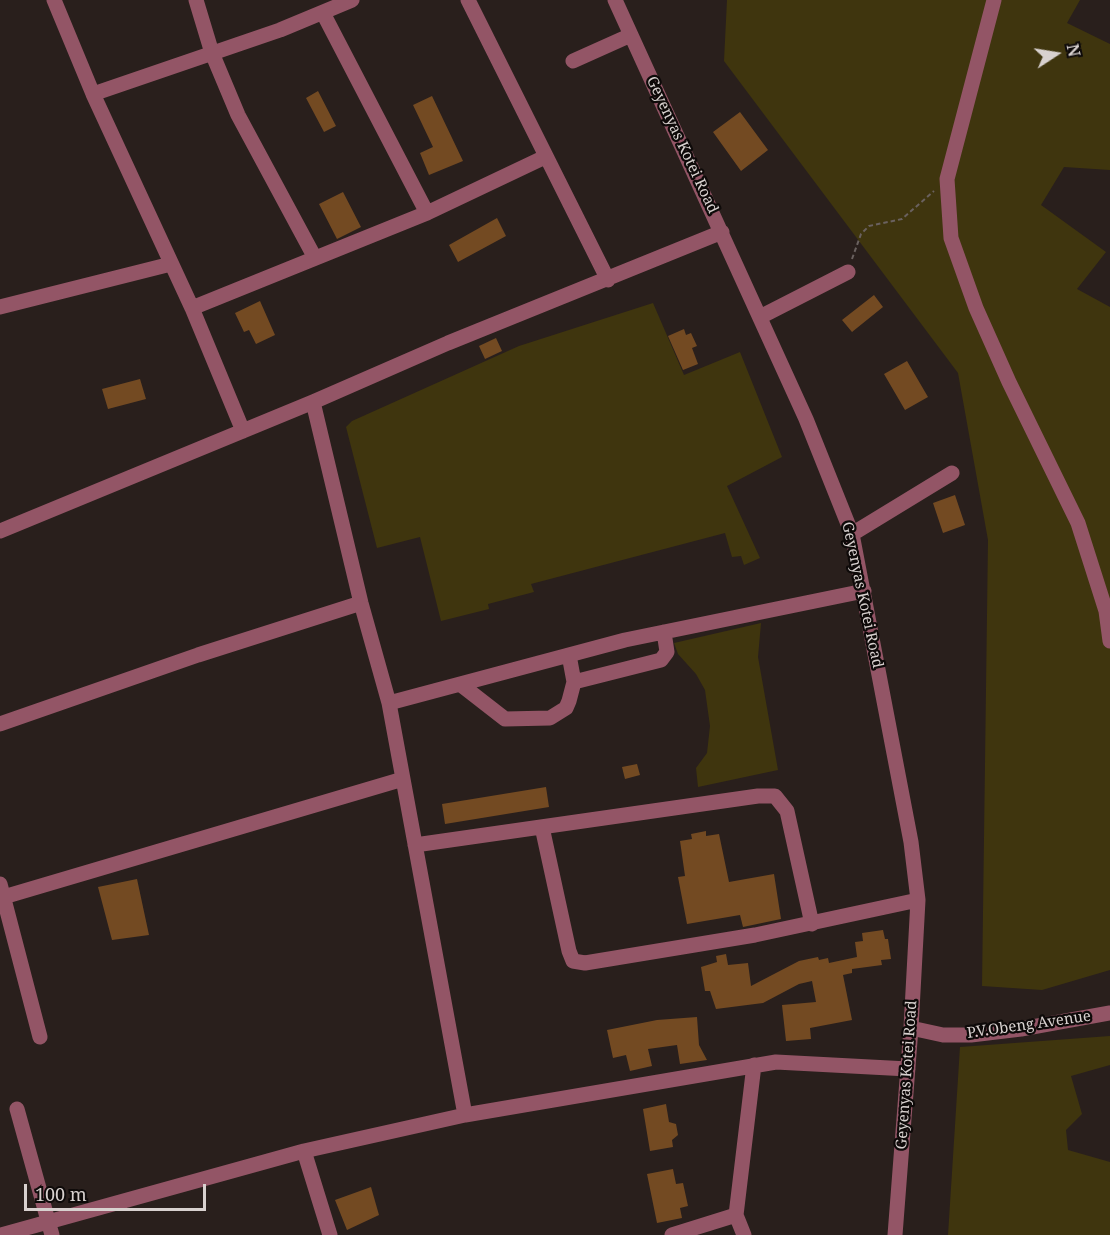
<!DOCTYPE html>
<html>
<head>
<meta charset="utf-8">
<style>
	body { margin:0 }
	#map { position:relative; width:1110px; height:1235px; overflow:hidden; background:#291f1c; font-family:"Noto Serif",serif }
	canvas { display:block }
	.north { position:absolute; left:1026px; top:24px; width:60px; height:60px; -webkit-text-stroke:4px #0e0a09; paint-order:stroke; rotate:78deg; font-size:16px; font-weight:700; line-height:24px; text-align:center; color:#d8d1cf }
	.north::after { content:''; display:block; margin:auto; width:21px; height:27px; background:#d8d1cf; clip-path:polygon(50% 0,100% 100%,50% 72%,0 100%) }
	.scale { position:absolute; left:24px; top:1184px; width:182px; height:27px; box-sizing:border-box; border:3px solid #d8d1cf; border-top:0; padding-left:8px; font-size:18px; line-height:21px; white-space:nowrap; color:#d8d1cf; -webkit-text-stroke:4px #0e0a09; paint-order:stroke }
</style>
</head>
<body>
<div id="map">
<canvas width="1110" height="1235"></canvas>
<div class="north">N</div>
<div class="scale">100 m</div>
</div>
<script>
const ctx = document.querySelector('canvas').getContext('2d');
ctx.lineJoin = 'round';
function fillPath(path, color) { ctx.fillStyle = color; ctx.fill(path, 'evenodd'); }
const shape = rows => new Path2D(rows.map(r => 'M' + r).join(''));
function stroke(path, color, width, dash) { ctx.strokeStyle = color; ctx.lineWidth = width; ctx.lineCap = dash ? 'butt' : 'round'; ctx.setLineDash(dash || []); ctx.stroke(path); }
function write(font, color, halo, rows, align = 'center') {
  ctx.font = font + ' "Noto Serif",serif'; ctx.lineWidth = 4.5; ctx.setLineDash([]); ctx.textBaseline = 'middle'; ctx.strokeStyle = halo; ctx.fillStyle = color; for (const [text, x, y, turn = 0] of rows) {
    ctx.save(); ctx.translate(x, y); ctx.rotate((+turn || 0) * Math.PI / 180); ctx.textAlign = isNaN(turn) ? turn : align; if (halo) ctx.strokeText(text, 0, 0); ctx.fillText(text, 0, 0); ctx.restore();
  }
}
fillPath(shape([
	[727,0,1080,0,1067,23,1110,44,1110,170,1064,167,1041,205,1106,252,1077,289,1110,307,1110,970,1042,990,982,986,988,540,958,373,724,61],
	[653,303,684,375,740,352,782,457,727,486,760,558,744,565,741,556,732,557,725,533,531,584,534,592,488,604,489,609,441,621,420,537,377,548,346,427,352,421,519,346],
	[761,623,758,657,778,770,698,787,696,768,707,753,710,726,705,690,696,674,678,654,674,643],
	[1110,1036,1110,1065,1071,1076,1082,1114,1066,1130,1068,1150,1110,1162,1110,1235,948,1235,960,1047]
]), '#3f350e');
fillPath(shape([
	[318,91,336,126,324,132,306,98],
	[432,96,463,161,429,175,420,153,433,147,413,105],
	[740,112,768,150,741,171,713,132],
	[343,192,361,227,337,239,319,204],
	[497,218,506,236,458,262,449,245],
	[874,295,883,307,852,332,842,320],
	[260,301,275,335,256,344,249,330,244,332,235,313],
	[684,329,686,335,691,333,697,346,692,348,698,364,683,370,668,336],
	[496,338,502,351,485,359,479,346],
	[907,361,928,397,905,410,884,374],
	[140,379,146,399,108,409,102,389],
	[955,495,965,525,943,533,933,503],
	[637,764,640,775,625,779,622,767],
	[546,787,549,807,445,824,442,804],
	[706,831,706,836,719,834,729,882,774,874,781,919,743,927,740,915,687,924,678,877,685,876,680,841,692,839,691,834],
	[137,879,149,935,112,940,98,887],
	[883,930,885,939,888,939,891,959,881,960,882,965,852,969,852,973,843,975,852,1020,810,1028,811,1039,786,1041,782,1005,816,1002,812,981,799,984,763,1003,716,1009,710,991,705,991,701,967,717,962,716,956,726,954,728,965,748,963,751,986,799,961,818,957,819,960,828,958,829,963,857,957,855,942,863,941,862,933],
	[697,1017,699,1045,707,1060,680,1064,677,1045,648,1049,652,1066,630,1071,626,1055,613,1058,607,1030,657,1020],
	[666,1104,669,1122,676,1124,678,1135,672,1140,673,1147,650,1151,643,1109],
	[673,1169,676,1184,683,1183,688,1206,680,1208,682,1218,657,1223,647,1174],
	[371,1187,379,1215,347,1230,335,1200]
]), '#734a22');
stroke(shape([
	[852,259,861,234,869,226,902,219,934,191]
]), '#6a615f', 2, [4.5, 3]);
stroke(shape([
	[54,0,93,94,192,308,243,431],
	[196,0,212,53,238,115,315,258],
	[468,0,608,280],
	[615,0,806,419,852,534,911,842,918,900,911,1028,895,1235],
	[994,0,947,179,951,238,976,308,1009,382,1078,523,1106,611,1110,641],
	[323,13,427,213],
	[573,61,631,35],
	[93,94,280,30,352,0],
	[0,307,171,264],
	[192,308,427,213,545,157],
	[760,317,848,272],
	[313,402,361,603,389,703,465,1115],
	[0,531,313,402,448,343,722,232],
	[852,534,952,473],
	[574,682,661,660,667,652,664,632],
	[460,684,505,719,550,718,566,708,569,701,574,682,569,655],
	[389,703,625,640,864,591],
	[0,724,198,655,361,603],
	[542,827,569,951,573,961,585,963,755,935,918,900],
	[415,845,758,796,775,796,787,811,812,924],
	[0,884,40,1037],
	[0,898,403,779],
	[911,1028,943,1035,971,1035,1021,1029,1110,1013],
	[17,1109,52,1235],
	[304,1151,330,1235],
	[1,1235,304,1151,465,1115,776,1062,908,1069],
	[672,1235,736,1215],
	[744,1235,736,1215,754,1065]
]), '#935566', 15);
write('15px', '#d8d1cf', '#0e0a09', [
	["Geyenyas Kotei Road",682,145,65],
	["Geyenyas Kotei Road",862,595,78],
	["P.V.Obeng Avenue",1029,1025,-8],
	["Geyenyas Kotei Road",907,1075,-86]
]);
</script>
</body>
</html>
